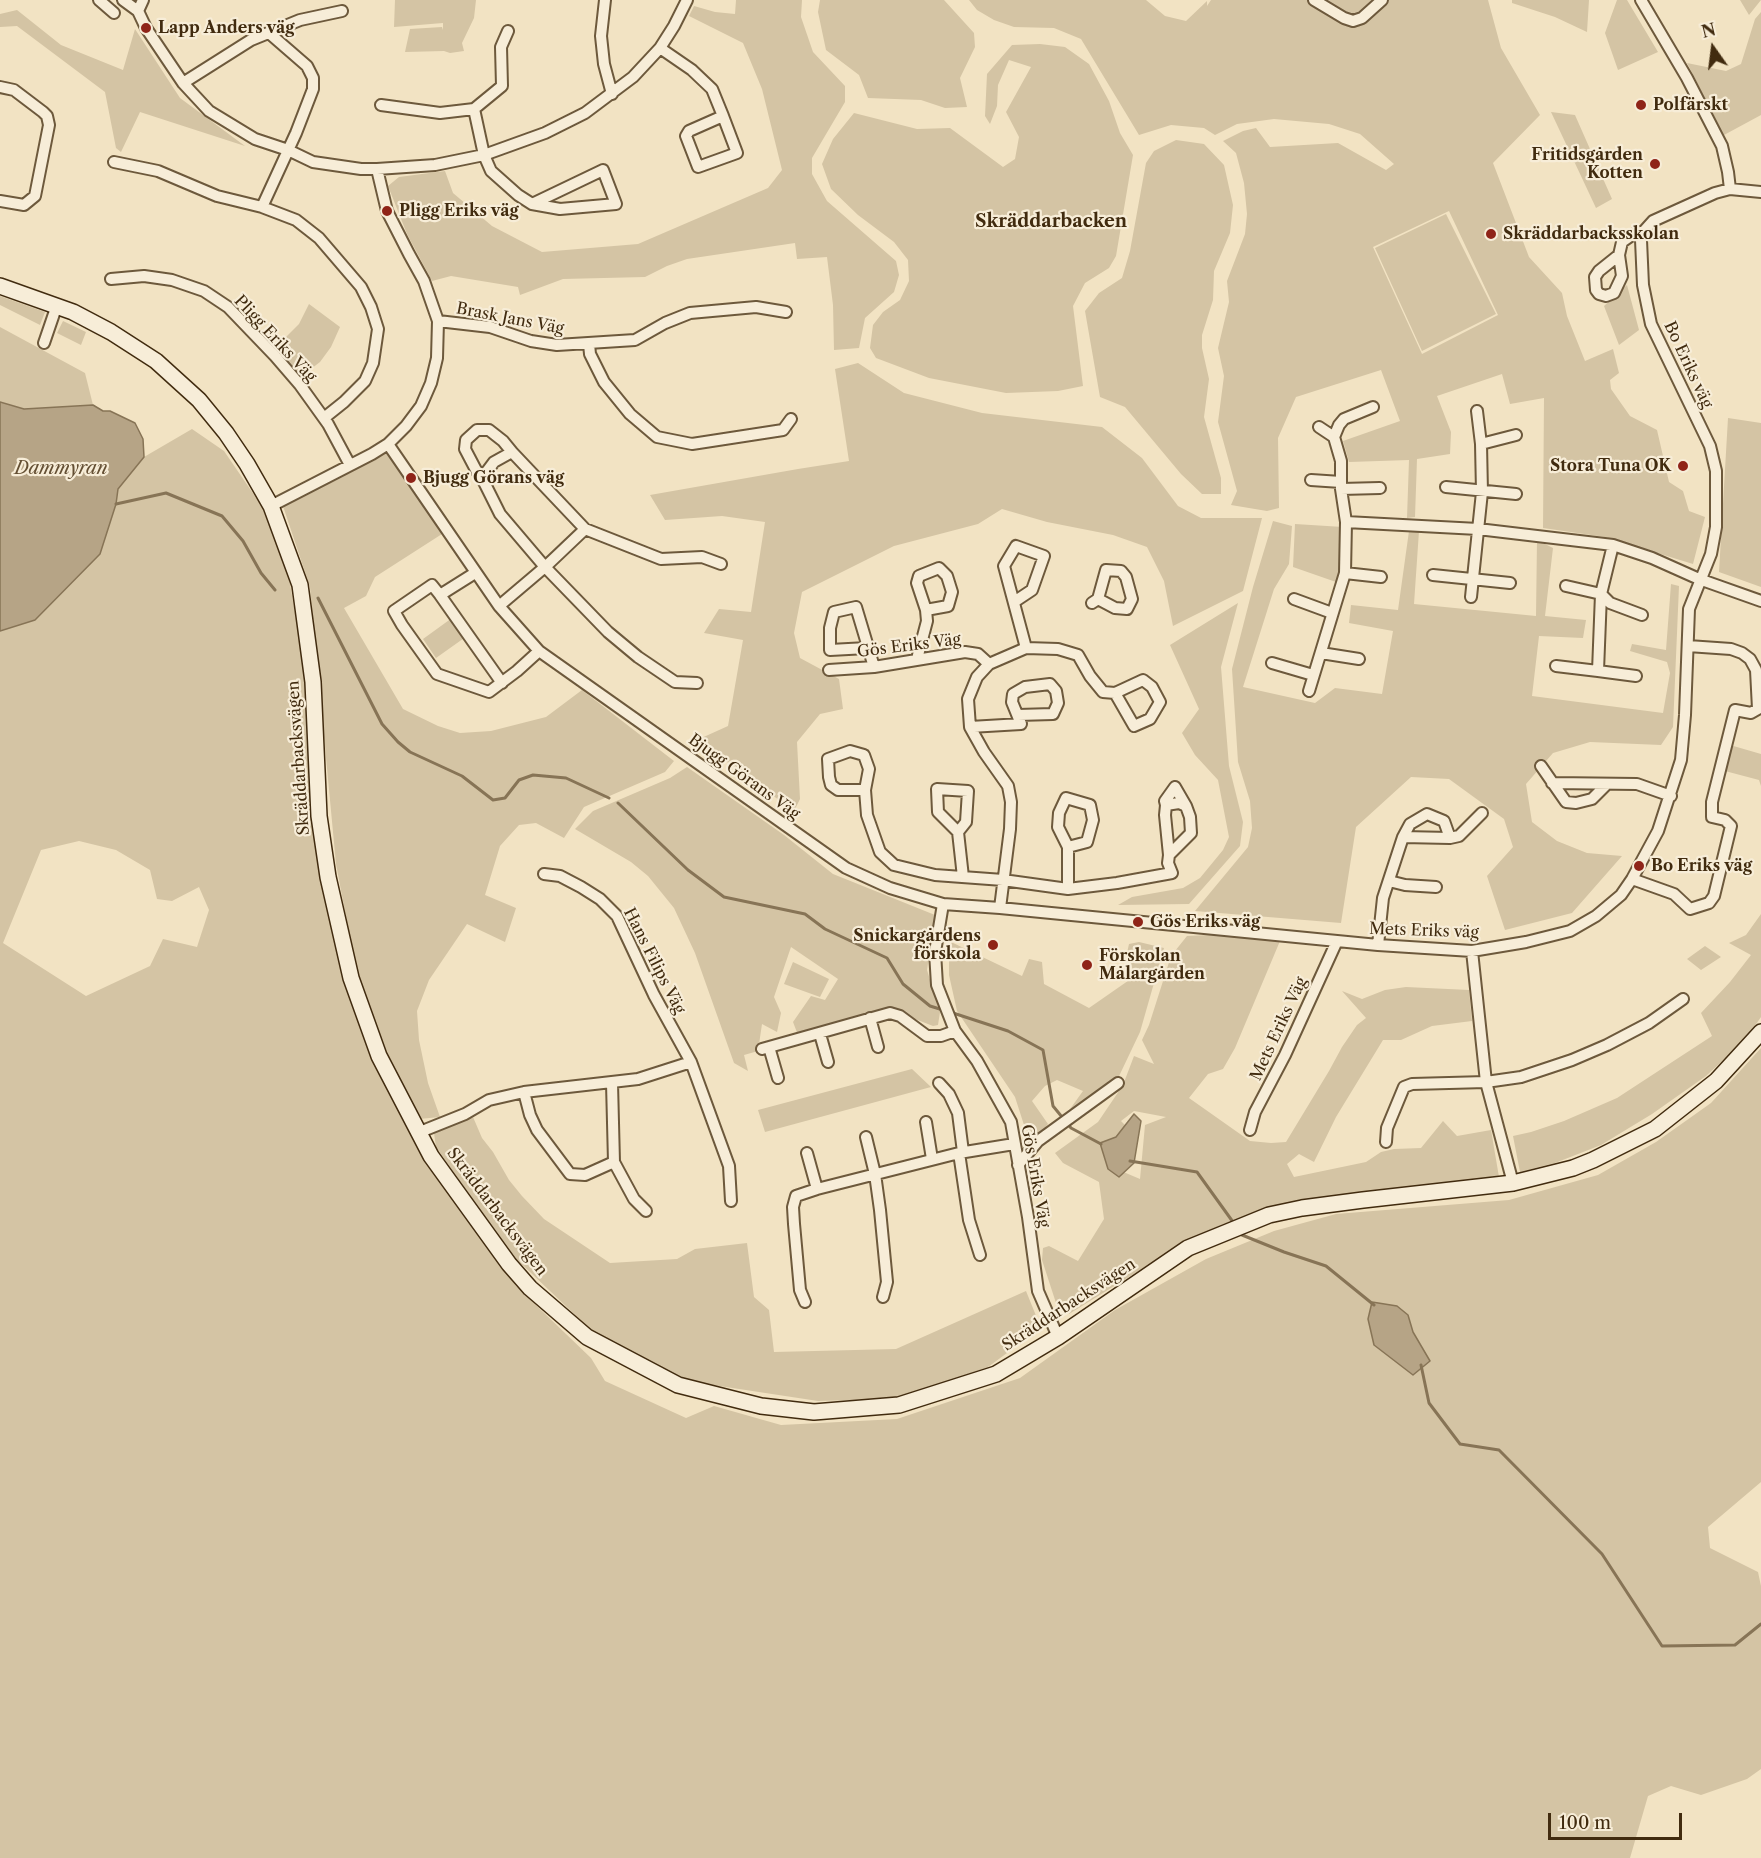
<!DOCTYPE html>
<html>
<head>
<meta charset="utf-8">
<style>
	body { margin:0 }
	#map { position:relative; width:1761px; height:1858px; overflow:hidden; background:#f2e3c3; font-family:"Libre Caslon Text",serif }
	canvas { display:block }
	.north { position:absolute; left:1683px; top:18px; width:60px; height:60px; -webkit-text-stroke:4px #f7edd8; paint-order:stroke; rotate:346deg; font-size:16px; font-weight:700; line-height:24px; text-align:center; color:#412b0f }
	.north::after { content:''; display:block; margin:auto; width:21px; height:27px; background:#412b0f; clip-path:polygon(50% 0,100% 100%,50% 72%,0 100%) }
	.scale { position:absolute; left:1548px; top:1813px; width:134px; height:27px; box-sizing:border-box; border:3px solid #412b0f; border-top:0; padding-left:8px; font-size:18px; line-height:21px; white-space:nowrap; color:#412b0f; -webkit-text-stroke:4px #f7edd8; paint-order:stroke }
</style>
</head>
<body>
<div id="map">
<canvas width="1761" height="1858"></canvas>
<div class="north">N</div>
<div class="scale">100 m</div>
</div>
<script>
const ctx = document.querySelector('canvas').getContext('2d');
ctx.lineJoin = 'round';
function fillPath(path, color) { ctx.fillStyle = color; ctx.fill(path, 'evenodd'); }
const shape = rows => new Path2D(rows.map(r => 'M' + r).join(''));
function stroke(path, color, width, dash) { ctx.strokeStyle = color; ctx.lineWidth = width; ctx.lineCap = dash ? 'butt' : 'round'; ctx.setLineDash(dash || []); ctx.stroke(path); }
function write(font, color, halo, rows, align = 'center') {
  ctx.font = font + ' "Libre Caslon Text",serif'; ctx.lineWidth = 4.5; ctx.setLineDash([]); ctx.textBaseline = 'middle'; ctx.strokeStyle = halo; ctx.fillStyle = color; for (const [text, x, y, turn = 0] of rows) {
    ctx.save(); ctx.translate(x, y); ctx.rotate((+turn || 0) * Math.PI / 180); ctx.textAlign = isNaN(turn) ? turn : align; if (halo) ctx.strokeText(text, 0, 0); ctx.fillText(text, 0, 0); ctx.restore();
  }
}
fillPath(shape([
	[395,0,476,0,474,18,462,43,464,51,450,53,444,51,405,52,410,29,442,27,443,30,443,23,394,27],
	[736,0,802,0,801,17,813,52,845,86,845,102,812,158,812,174,827,201,896,261,899,275,894,292,865,318,859,348,834,350,833,305,827,257,797,259,795,243,687,259,667,266,645,277,563,279,520,295,518,287,451,276,432,281,407,234,388,186,399,177,445,171,453,193,492,226,542,252,638,244,768,188,782,170,762,89,743,43,689,16,694,6,715,12,735,14],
	[820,0,944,0,974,33,975,47,960,78,967,107,945,108,921,100,868,98,859,75,826,50,818,12],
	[969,0,1146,0,1165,16,1186,21,1207,1,1207,6,1211,0,1488,0,1501,48,1540,115,1493,163,1529,257,1562,293,1567,316,1585,361,1613,349,1619,373,1610,380,1611,389,1630,416,1657,430,1669,482,1683,491,1689,511,1705,517,1693,564,1605,537,1543,528,1544,398,1510,404,1502,374,1437,396,1451,432,1450,454,1417,459,1415,517,1407,518,1409,460,1349,462,1343,441,1400,421,1381,370,1296,397,1278,438,1279,508,1267,511,1231,505,1237,491,1218,422,1224,376,1218,348,1229,302,1227,281,1245,234,1247,214,1244,183,1236,153,1223,141,1243,131,1256,128,1270,147,1338,143,1386,170,1394,164,1360,134,1329,124,1274,119,1237,124,1215,135,1204,128,1171,125,1139,135,1081,39,1054,28,1014,27,994,20,977,10],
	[1449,211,1498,315,1422,354,1373,247],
	[1512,0,1589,0,1587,32,1555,17,1512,3],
	[1617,0,1627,0,1658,52,1618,70,1605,33],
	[1740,0,1761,0,1749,15],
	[17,10,61,45,123,70,135,29,180,98,245,146,140,112,121,152,116,148,105,92,17,26,0,27,0,14],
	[1761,12,1761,115,1724,135,1687,63,1726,71,1741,64,1755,19],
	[1040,44,1065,47,1089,64,1109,101,1120,133,1133,155,1116,256,1109,268,1085,283,1073,306,1083,386,1058,391,1006,393,929,378,876,358,870,348,873,325,883,312,900,300,909,281,908,260,894,242,858,215,831,189,822,164,833,139,854,113,917,129,950,128,1003,167,1015,159,1019,137,1006,112,1031,67,1009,60,998,85,997,106,990,124,985,116,987,74,1012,45],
	[1551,112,1575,115,1612,199,1596,208],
	[1176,140,1204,144,1224,165,1233,205,1230,233,1214,271,1213,300,1202,335,1202,348,1209,379,1204,417,1221,478,1221,494,1202,494,1181,474,1125,407,1100,397,1085,311,1099,293,1122,278,1130,251,1146,163,1154,151],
	[1446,214,1496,314,1422,351,1375,248],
	[1627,285,1639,330,1619,345,1604,306],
	[0,296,45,312,40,325,0,305],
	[309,304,340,327,331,347,320,362,299,378,274,349,299,324],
	[63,321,86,332,81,345,57,333],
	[0,327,85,373,93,405,24,409,0,402],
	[858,363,904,393,982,413,1102,427,1142,458,1178,506,1201,518,1262,518,1243,591,1173,626,1164,581,1147,547,1113,535,1047,522,1002,509,978,524,894,546,802,592,794,633,800,658,839,679,843,709,820,714,797,742,800,799,794,811,697,740,728,726,743,640,704,633,719,609,751,612,765,522,722,516,665,520,650,495,798,469,849,461,835,369],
	[1728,418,1761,423,1761,587,1719,572],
	[192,429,224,451,261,505,288,572,305,672,352,998,423,1158,516,1286,591,1358,605,1381,686,1418,714,1406,781,1425,897,1419,1020,1378,1115,1310,1206,1259,1274,1231,1336,1214,1509,1200,1598,1175,1656,1142,1711,1103,1761,1048,1761,1482,1708,1527,1710,1548,1758,1572,1761,1586,1761,1769,1747,1779,1701,1795,1671,1786,1648,1796,1630,1858,0,1858,0,631,35,620,100,554,116,504,118,489,144,457],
	[79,841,116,850,150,870,157,899,172,901,199,887,209,910,197,947,163,939,150,966,86,996,3,943,41,850],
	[1408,1315,1413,1332,1430,1361,1413,1375,1374,1345,1368,1319],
	[387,451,442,534,375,577,366,596,344,608,403,709,438,726,460,733,491,731,546,717,582,690,674,761,665,772,584,807,564,838,536,823,519,825,500,846,485,895,516,908,505,942,467,924,429,980,417,1011,419,1040,428,1083,440,1117,419,1119,386,1050,357,975,336,864,310,587,282,503],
	[1273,521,1292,526,1289,564,1274,589,1243,687,1315,703,1335,688,1382,694,1393,631,1349,623,1351,605,1398,610,1409,531,1419,531,1414,604,1536,616,1537,540,1553,548,1545,616,1586,620,1583,638,1539,636,1532,696,1663,713,1670,673,1667,662,1630,651,1632,644,1666,650,1671,584,1679,586,1673,727,1661,745,1590,742,1553,753,1526,784,1532,822,1557,841,1587,853,1622,856,1572,913,1505,930,1487,876,1513,847,1504,819,1449,779,1411,777,1356,827,1341,923,1195,911,1248,847,1252,828,1250,801,1238,762,1232,669,1253,587],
	[1295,524,1343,527,1340,565,1336,582,1293,567],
	[1238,603,1221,667,1229,766,1243,822,1240,846,1189,904,1118,905,1132,897,1183,888,1200,878,1223,850,1229,837,1218,780,1195,755,1182,733,1199,709,1170,645],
	[452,618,467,636,436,658,423,639],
	[1730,745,1761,754,1761,786,1759,780,1725,771],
	[687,767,784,835,833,874,935,915,927,970,940,1012,938,1025,933,1026,892,1010,798,1035,793,1022,811,996,825,1000,838,979,791,947,774,997,781,1013,777,1032,762,1024,758,1051,744,1055,748,1071,734,1063,695,953,674,908,648,876,631,862,575,829,593,811,670,778],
	[1761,914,1761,1017,1745,1040,1706,1076,1652,1114,1601,1145,1555,1163,1520,1172,1513,1136,1531,1132,1564,1121,1617,1098,1712,1036,1701,1013,1730,982,1751,955,1729,943,1746,935],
	[1209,935,1280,941,1235,1048,1223,1069,1208,1074,1189,1098,1250,1141,1271,1143,1286,1142,1329,1071,1342,1047,1357,1025,1366,1018,1342,991,1362,999,1385,990,1406,987,1469,990,1472,1021,1432,1026,1401,1040,1383,1040,1336,1117,1314,1162,1299,1154,1287,1164,1294,1177,1366,1162,1381,1152,1394,1149,1421,1148,1443,1121,1457,1136,1491,1130,1499,1177,1467,1183,1352,1194,1267,1210,1223,1224,1187,1241,1069,1314,1056,1303,1042,1260,1043,1248,1049,1246,1078,1261,1104,1219,1099,1182,1063,1163,1055,1153,1098,1122,1123,1085,1134,1056,1154,1064,1142,1040,1149,1025,1171,956,1187,936],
	[1134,1111,1166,1117,1145,1125,1140,1179,1114,1168,1127,1127,1121,1121],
	[949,941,1022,976,1029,959,1042,962,1044,984,1089,1008,1135,976,1127,953,1129,944,1139,942,1164,948,1140,1032,1111,1093,1071,1126,1065,1116,1083,1091,1057,1080,1045,1086,1032,1101,1048,1124,1038,1136,1030,1137,1024,1125,1015,1097,957,1011,949,975],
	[1705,946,1721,957,1701,970,1687,959],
	[793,962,829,979,820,997,784,984],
	[912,1069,931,1087,765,1132,758,1110],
	[473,1117,482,1138,493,1152,509,1180,522,1196,544,1219,610,1263,677,1259,695,1249,747,1243,754,1297,769,1310,774,1352,896,1349,1026,1291,1041,1328,988,1367,896,1399,818,1401,680,1380,590,1329,511,1254,436,1147,434,1133]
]), '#d4c4a4');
const water = shape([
	[0,402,24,409,93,405,103,411,110,411,135,423,143,439,144,457,118,489,116,504,100,554,35,620,0,631,0,402],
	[1134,1114,1141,1121,1134,1163,1119,1177,1108,1169,1100,1143,1116,1137,1134,1114],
	[1372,1302,1397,1306,1408,1315,1413,1332,1430,1361,1413,1375,1374,1345,1368,1319,1372,1302]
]);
fillPath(water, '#b6a486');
stroke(water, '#877456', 1.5);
stroke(shape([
	[116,504,166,493,222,516,243,541,261,573,275,590],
	[318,598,382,724,398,742,410,752,462,776,493,800,505,798,519,780,533,775,566,778,609,798],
	[618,803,688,870,724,897,805,914,825,929,887,958,903,984,930,1006,943,1010],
	[950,1012,1008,1031,1043,1050,1053,1106,1071,1128,1101,1144],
	[1130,1161,1197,1172,1233,1222],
	[1242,1235,1284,1252,1326,1266,1374,1305],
	[1421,1365,1429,1403,1460,1444,1499,1450,1602,1554,1662,1646,1735,1645,1761,1624]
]), '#877456', 3);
const street = shape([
	[99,0,114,13],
	[123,0,138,11],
	[143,0,138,11,146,28,183,83,209,111,255,139,288,150,313,162,361,169,377,169,435,165,484,155,545,133,585,113,633,77,660,48,674,26,687,0],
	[605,0,601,36,604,64,612,94],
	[1314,0,1344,18,1353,21,1362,18,1382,0],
	[1641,0,1687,78,1722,146,1728,172,1730,189],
	[508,31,501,47,502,86,474,109,484,155,491,171,518,195,532,204,560,209,616,204,603,170,532,204],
	[269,33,307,66,313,78,313,89,296,133,262,207,296,220,319,238,361,287,371,307,378,329,373,363,365,381,344,402,324,418],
	[660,48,692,70,712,89,723,116,689,131,686,136,698,167,737,153,723,116],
	[183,83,251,40,300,20,342,11],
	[0,87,14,90,43,112,47,116,49,125,35,196,24,205,0,201],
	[381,105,440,113,474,109],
	[114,162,158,171,217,196,262,207],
	[1619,255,1599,271,1595,277,1596,290,1599,294,1606,296,1614,293,1622,276,1619,255,1622,242,1632,235,1644,231],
	[111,279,144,276,172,280,204,291,228,307,275,356,300,385,328,424,350,465],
	[438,321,490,327,531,341,557,345,635,340,665,323,690,313,756,307,786,312],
	[44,343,57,305],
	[589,344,590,354,604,382,630,414,657,437,692,444,783,430,791,419],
	[1477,411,1481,444],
	[1319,427,1334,437],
	[388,444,499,606,539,651,846,868,890,888,943,904,1000,908,1378,945,1472,951,1526,942,1570,931,1596,916,1621,895,1632,879,1658,831,1681,760,1685,715,1689,609,1711,554,1716,527,1716,471,1710,446,1651,324,1643,285,1641,240,1644,231,1653,221,1715,193,1730,189,1761,192],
	[512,452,585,529,661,559,702,557,721,564],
	[482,478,476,470,465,449,466,440,477,430,489,430,503,441,512,452,494,462,482,478,500,514,545,567,608,632,638,657,675,682,697,683],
	[1311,480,1341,482],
	[1446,487,1516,494],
	[1341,489,1380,488],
	[271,506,372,454,388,444,406,426,421,406,431,383,437,358,438,321,424,281,409,254,387,211,377,169],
	[1346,522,1478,529,1613,545,1652,558,1699,579,1761,601],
	[1613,545,1601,594,1598,671,1636,676],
	[475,573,440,595,432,585,394,611,402,625,437,674,489,692,517,671,539,651],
	[1345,573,1381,577],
	[1433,575,1510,583],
	[1566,586,1601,594,1610,603,1642,615],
	[440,595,502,683],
	[1471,597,1482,492,1481,444,1516,435],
	[1294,599,1332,613],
	[1014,602,1032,590,1044,556,1016,546,1004,566,1022,633,1026,648],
	[1092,603,1098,599,1106,570,1121,571,1126,577,1132,599,1127,609,1115,608,1098,599],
	[499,606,545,567,585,529],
	[867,648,830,650,830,628,834,612,856,607,874,667],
	[1321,653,1359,659],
	[917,659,927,621,926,610,917,583,919,576,939,568,947,576,952,592,948,606,926,610],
	[1272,663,1313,675],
	[1556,666,1598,671],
	[829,670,874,667,965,652,978,654,989,664],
	[1309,691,1345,573,1346,522,1341,489,1341,461,1334,437,1339,425,1344,419,1373,407],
	[970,727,1021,724,1012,702,1013,694,1025,687,1050,684,1056,691,1058,703,1053,714,1018,715],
	[1541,766,1566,802,1576,803,1592,799,1607,784],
	[1552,783,1637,784,1671,796],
	[865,790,838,790,831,785,829,777,828,759,850,751,864,755,869,769,865,790,867,815,880,852,894,865,935,875,1003,880,1068,889,1117,883,1172,873,1168,863,1169,855,1191,833,1190,817,1186,806,1179,803,1166,805,1165,815,1169,855],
	[1166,805,1165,801,1175,787,1186,806],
	[958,832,938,812,937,789,968,791,966,822,958,832,963,877],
	[1450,838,1459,836,1482,813],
	[544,874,560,876,581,887,600,899,617,916,654,995,691,1062,729,1166,731,1201],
	[1632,879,1674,894,1690,909,1709,903,1714,896,1731,826,1725,820,1712,817,1712,802,1735,710,1751,713,1758,709,1756,670,1750,659,1742,653,1731,649,1688,646],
	[1389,881,1405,885,1436,887],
	[1068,889,1068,847,1087,842,1093,820,1090,805,1066,798,1059,813,1058,827,1068,847],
	[943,904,935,952,937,985,955,1031,977,1061,1011,1122,1028,1217,1038,1291,1058,1337],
	[1000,908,1010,829,1011,802,1008,786,984,752,970,727,968,699,977,677,989,664,1026,648,1058,649,1078,655,1090,676,1103,692,1115,693,1134,726,1150,719,1160,702,1152,687,1143,680,1115,693],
	[1378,945,1383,898,1403,837,1410,824,1427,814,1444,821,1450,838,1403,837],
	[1472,951,1486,1082,1513,1183],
	[870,1018,878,1047],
	[820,1034,828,1062],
	[769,1047,778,1078],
	[762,1049,890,1013,900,1016,927,1036,941,1036,955,1031],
	[612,1083,614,1162],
	[939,1083,949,1094,958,1113,963,1152],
	[524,1092,530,1115,537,1130,570,1174,585,1175,614,1162,634,1199,646,1211],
	[926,1122,932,1159],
	[1250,1130,1255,1112,1285,1055,1337,941],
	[420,1132,465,1114,489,1100,524,1092,638,1079,691,1062],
	[866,1137,875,1174,880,1210,887,1282,883,1297],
	[1386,1142,1387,1128,1404,1087,1412,1084,1486,1082,1521,1077,1572,1060,1607,1045,1649,1023,1683,999],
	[807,1153,817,1189],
	[959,1153,969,1220,980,1255],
	[1018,1165,1038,1141,1118,1083],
	[805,1302,800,1290,794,1224,793,1207,796,1196,817,1189,959,1153,1014,1144]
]);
const secondary = shape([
	[0,286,73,312,111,332,156,361,199,400,226,433,247,464,271,506,300,585,313,682,319,816,328,877,351,978,379,1056,431,1156,509,1264,530,1288,587,1337,678,1385,761,1406,814,1412,899,1405,996,1374,1058,1337,1188,1248,1269,1215,1302,1208,1363,1200,1513,1183,1573,1168,1593,1160,1655,1129,1716,1081,1761,1032]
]);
stroke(street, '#6d593c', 14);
stroke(secondary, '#412b0f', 18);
stroke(street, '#f7edd8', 10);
stroke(secondary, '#f7edd8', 15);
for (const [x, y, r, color] of [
	[146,28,6,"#8f2418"],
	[1641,105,6,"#8f2418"],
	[1655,164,6,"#8f2418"],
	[387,211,6,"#8f2418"],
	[1491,234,6,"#8f2418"],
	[1683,466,6,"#8f2418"],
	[411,478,6,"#8f2418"],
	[1639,866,6,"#8f2418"],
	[1138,922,6,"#8f2418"],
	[993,945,6,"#8f2418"],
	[1087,965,6,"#8f2418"]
]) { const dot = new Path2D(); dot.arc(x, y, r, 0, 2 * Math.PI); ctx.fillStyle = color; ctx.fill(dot); stroke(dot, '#f7edd8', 2); }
write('bold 16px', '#412b0f', '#f7edd8', [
	["Lapp Anders väg",158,28],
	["Polfärskt",1653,105],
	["Fritidsgården",1643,155,"right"],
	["Kotten",1643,173,"right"],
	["Pligg Eriks väg",399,211],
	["Skräddarbacksskolan",1503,234],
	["Stora Tuna OK",1671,466,"right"],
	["Bjugg Görans väg",423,478],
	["Bo Eriks väg",1651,866],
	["Gös Eriks väg",1150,922],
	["Snickargårdens",981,936,"right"],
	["förskola",981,954,"right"],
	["Förskolan",1099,956],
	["Målargården",1099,974]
], 'left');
write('16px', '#412b0f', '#f7edd8', [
	["Brask Jans Väg",510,319,11],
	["Pligg Eriks Väg",275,339,47],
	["Bo Eriks väg",1688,365,65],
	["Gös Eriks Väg",909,646,-7],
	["Skräddarbacksvägen",299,758,-94],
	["Bjugg Görans Väg",744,777,36],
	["Mets Eriks väg",1424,931,2],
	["Hans Filips Väg",654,961,63],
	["Mets Eriks Väg",1279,1029,-65],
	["Gös Eriks Väg",1035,1176,80],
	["Skräddarbacksvägen",497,1212,53],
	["Skräddarbacksvägen",1069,1305,-33]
]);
write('bold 18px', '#412b0f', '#f7edd8', [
	["Skräddarbacken",1051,222]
]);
write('italic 18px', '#644f33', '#f7edd8', [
	["Dammyran",61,469]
]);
</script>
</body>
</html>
